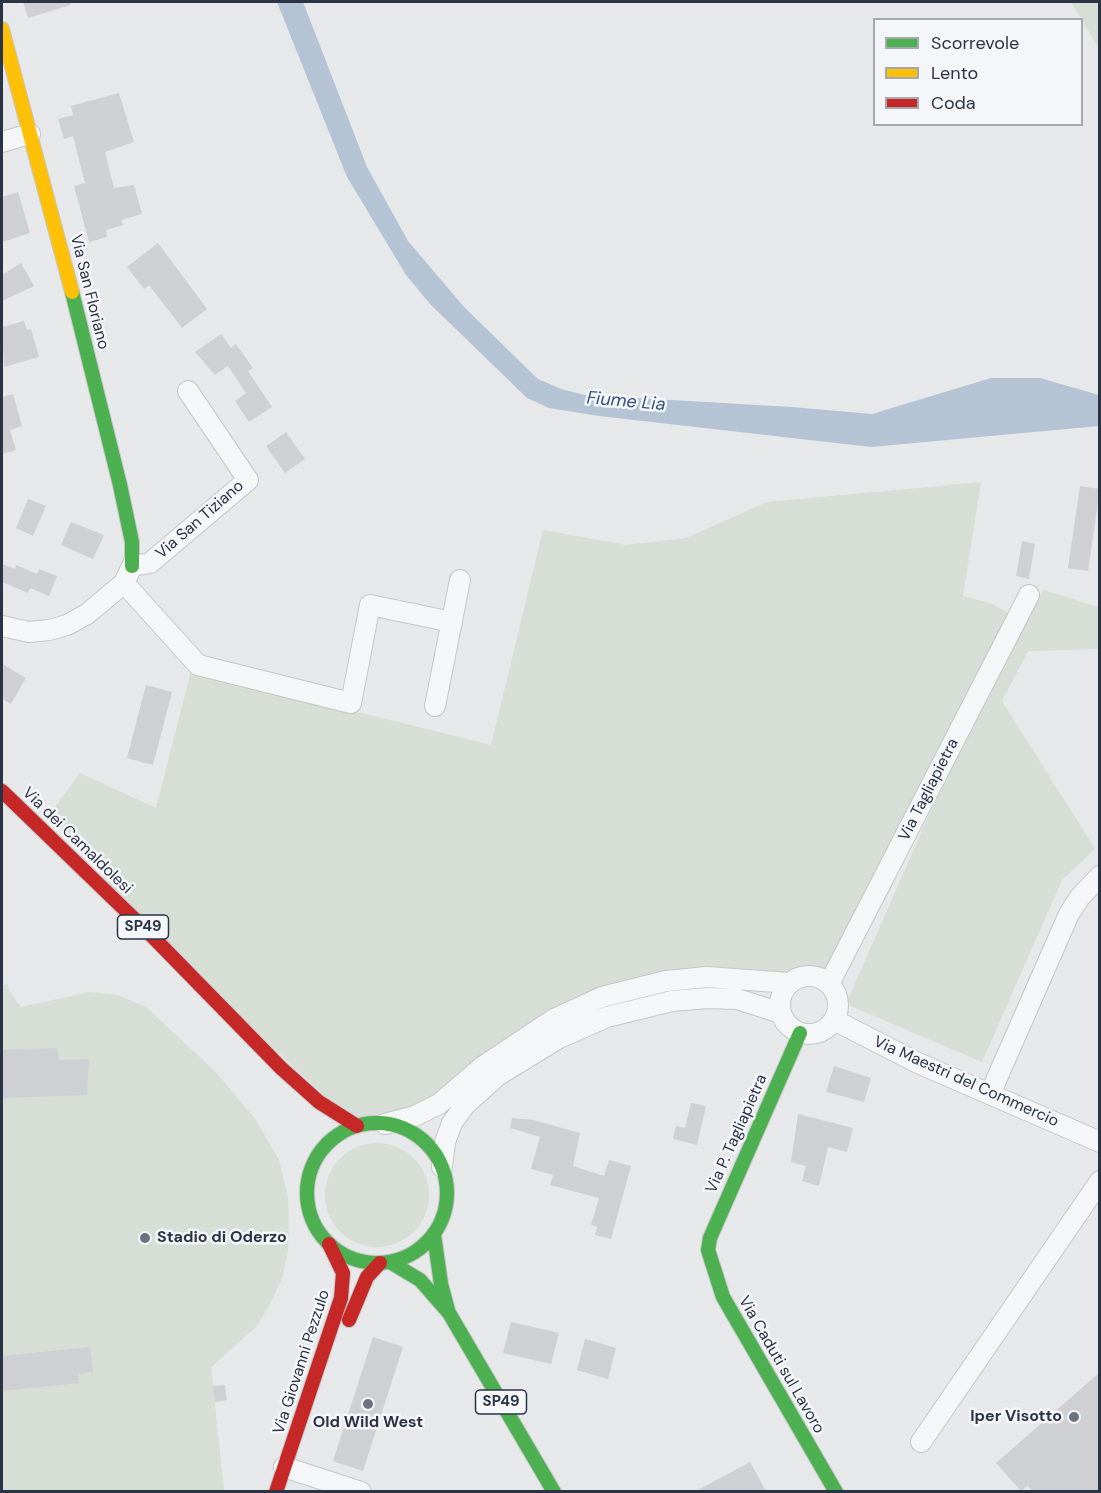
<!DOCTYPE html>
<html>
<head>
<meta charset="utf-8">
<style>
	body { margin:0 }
	#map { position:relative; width:1101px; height:1493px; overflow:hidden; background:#e6e8ea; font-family:"DM Sans",sans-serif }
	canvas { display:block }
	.frame { position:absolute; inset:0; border:3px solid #2b3445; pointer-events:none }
	.legend { position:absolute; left:873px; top:18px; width:210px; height:108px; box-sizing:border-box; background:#f4f6f9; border:2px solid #a4a8b1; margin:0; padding:8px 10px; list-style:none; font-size:18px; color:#2b3445 }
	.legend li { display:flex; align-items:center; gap:12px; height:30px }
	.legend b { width:30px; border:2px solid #a4a8b1 }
</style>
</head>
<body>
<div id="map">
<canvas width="1101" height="1493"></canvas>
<div class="frame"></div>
<ul class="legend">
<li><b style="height:8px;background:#4caf50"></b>Scorrevole</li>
<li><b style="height:8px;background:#ffc107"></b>Lento</li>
<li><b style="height:8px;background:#c62828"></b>Coda</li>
</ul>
</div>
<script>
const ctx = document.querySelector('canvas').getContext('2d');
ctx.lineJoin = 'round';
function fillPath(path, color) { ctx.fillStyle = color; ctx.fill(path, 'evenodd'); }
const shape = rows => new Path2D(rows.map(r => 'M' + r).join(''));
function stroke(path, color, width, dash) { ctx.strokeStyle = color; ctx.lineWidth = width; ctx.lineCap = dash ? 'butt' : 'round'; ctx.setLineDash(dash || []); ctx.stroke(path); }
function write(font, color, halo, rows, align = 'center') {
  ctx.font = font + ' "DM Sans",sans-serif'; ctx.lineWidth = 5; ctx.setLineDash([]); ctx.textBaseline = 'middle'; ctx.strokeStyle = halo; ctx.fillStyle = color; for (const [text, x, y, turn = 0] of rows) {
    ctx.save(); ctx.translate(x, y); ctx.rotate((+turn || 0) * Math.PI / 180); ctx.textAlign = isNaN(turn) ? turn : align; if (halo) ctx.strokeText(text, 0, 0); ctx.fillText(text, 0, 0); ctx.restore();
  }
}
fillPath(shape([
	[1071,2,1099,2,1099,48],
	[981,482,963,596,993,604,1017,619,825,981,813,976,797,978,739,977,602,997,439,1104,385,1124,357,1126,151,935,51,812,80,773,156,808,191,671,491,745,543,530,626,545,686,538,767,502],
	[1043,590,1099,607,1099,649,1028,651,1002,701,1095,849,1062,880,982,1062,846,1004,932,808],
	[8,984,9,991,21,1007,90,992,118,995,146,1007,216,1072,256,1120,279,1160,288,1198,289,1225,288,1250,283,1276,269,1306,256,1327,211,1367,224,1491,2,1491,2,985],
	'325 1195a52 52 0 1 1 104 0a52 52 0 1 1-104 0Z'
]), '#d6ded6');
fillPath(shape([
	[277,2,303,2,367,167,408,241,464,307,538,379,561,389,585,395,792,407,872,414,991,378,1040,378,1099,395,1099,426,871,447,599,416,549,408,527,398,430,304,406,275,347,177]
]), '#b4c4d5');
fillPath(shape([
	[23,2,70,2,71,5,28,18],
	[119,93,134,142,105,152,114,188,134,185,142,214,121,220,123,225,106,230,107,237,89,242,74,186,85,183,73,136,64,139,58,119,73,115,71,106],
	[18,192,30,233,2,242,2,197],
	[158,243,207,309,182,328,149,285,144,289,127,267],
	[21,263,34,286,2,301,2,275],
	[24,321,27,330,31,329,39,357,4,367,2,327],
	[221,334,231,348,236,344,253,368,248,371,272,407,249,422,235,401,246,393,228,366,215,375,195,352],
	[13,394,22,426,10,430,16,450,2,454,2,397],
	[286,432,305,459,285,473,266,446],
	[1080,486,1100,489,1088,571,1068,568],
	[28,499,46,506,33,536,16,528],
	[71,522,104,535,93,559,61,545],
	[1022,541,1035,544,1029,579,1016,576],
	[2,564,15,569,16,565,37,574,39,569,57,576,49,596,30,588,28,593,2,582],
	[2,664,26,678,11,704,2,699],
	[146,685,172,692,153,765,127,758],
	[57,1048,59,1060,89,1059,87,1095,2,1098,2,1050],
	[834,1066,871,1078,864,1102,826,1092],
	[691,1103,706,1106,697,1145,673,1139,676,1126,685,1128],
	[798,1114,853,1128,847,1152,828,1147,819,1186,802,1181,806,1166,791,1162],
	[512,1118,533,1120,580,1133,573,1166,604,1176,609,1160,631,1166,611,1239,595,1235,597,1227,591,1225,599,1198,550,1185,553,1175,531,1169,540,1137,510,1128],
	[511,1322,559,1333,551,1364,503,1353],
	[373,1337,403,1347,363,1471,333,1461],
	[585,1339,616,1348,608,1379,577,1370],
	[90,1347,93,1372,78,1374,79,1383,2,1391,2,1356],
	[1100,1372,1100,1491,1032,1491,1028,1486,1021,1491,996,1463],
	[225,1385,227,1400,215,1402,213,1386],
	[750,1462,766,1491,696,1491]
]), '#ced0d3');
const street = shape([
	[2,142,30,134],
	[124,583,198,665,351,703,370,605,452,622],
	[2,626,29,632,49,630,67,625,87,614,124,583,132,566,150,563,248,480,188,391],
	[435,706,460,580],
	'780 1005a29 29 0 1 1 58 0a29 29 0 1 1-58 0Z',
	[829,984,1029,595],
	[834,1020,918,1063,1100,1142],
	[990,1094,1069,914,1080,897,1100,876],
	[385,1124,415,1116,439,1104,482,1067,554,1019,602,997,666,981,707,977,790,983],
	[442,1167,445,1142,452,1123,465,1105,497,1076,559,1038,607,1017,672,1001,708,998,737,999,781,1013],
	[921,1442,1100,1181],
	[284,1467,361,1492]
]);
const fast = shape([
	[72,292,120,485,132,542,132,566],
	[800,1033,710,1238,708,1250,723,1297,836,1492],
	'307 1193a70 70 0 1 1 140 0a70 70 0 1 1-140 0Z',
	[434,1235,441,1284,448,1310],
	[390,1262,420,1280,449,1313,554,1492]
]);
const slow = shape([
	[2,29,72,292]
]);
const jam = shape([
	[2,791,151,935,281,1068,319,1102,357,1126],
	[349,1320,367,1277,380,1263],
	[276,1492,341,1298,343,1273,329,1244]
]);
stroke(street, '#c4c6c8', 22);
stroke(fast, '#c4c6c8', 16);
stroke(slow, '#c4c6c8', 16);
stroke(jam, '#c4c6c8', 16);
stroke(street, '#f5f6f7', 20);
stroke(fast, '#4caf50', 14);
stroke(slow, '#ffc107', 14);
stroke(jam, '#c62828', 14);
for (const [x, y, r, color] of [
	[145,1238,6,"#6c737f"],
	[368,1404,6,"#6c737f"],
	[1074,1417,6,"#6c737f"]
]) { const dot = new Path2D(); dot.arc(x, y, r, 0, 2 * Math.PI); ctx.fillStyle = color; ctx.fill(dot); stroke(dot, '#f4f6f9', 2); }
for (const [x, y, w] of [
	[143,927,51],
	[501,1402,51]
]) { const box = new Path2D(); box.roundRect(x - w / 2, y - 12, w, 24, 4.5); ctx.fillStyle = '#f4f6f9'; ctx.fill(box); stroke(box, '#2b3445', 1.5); }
write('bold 15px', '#2b3445', null, [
	["SP49",143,927],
	["SP49",501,1402]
]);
write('16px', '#2b3445', '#f4f6f9', [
	["Via San Floriano",89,292,76],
	["Via San Tiziano",200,520,-41],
	["Via Tagliapietra",929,790,-63],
	["Via dei Camaldolesi",77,841,44],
	["Via Maestri del Commercio",966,1082,24],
	["Via P. Tagliapietra",737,1134,-66],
	["Via Giovanni Pezzulo",302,1362,-72],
	["Via Caduti sul Lavoro",781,1365,60]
]);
write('bold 16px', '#2b3445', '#f4f6f9', [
	["Stadio di Oderzo",157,1238],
	["Iper Visotto",1062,1417,"right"],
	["Old Wild West",368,1423,"center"]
], 'left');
write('italic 18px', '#34527a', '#f4f6f9', [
	["Fiume Lia",626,402,5]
]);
</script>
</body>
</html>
